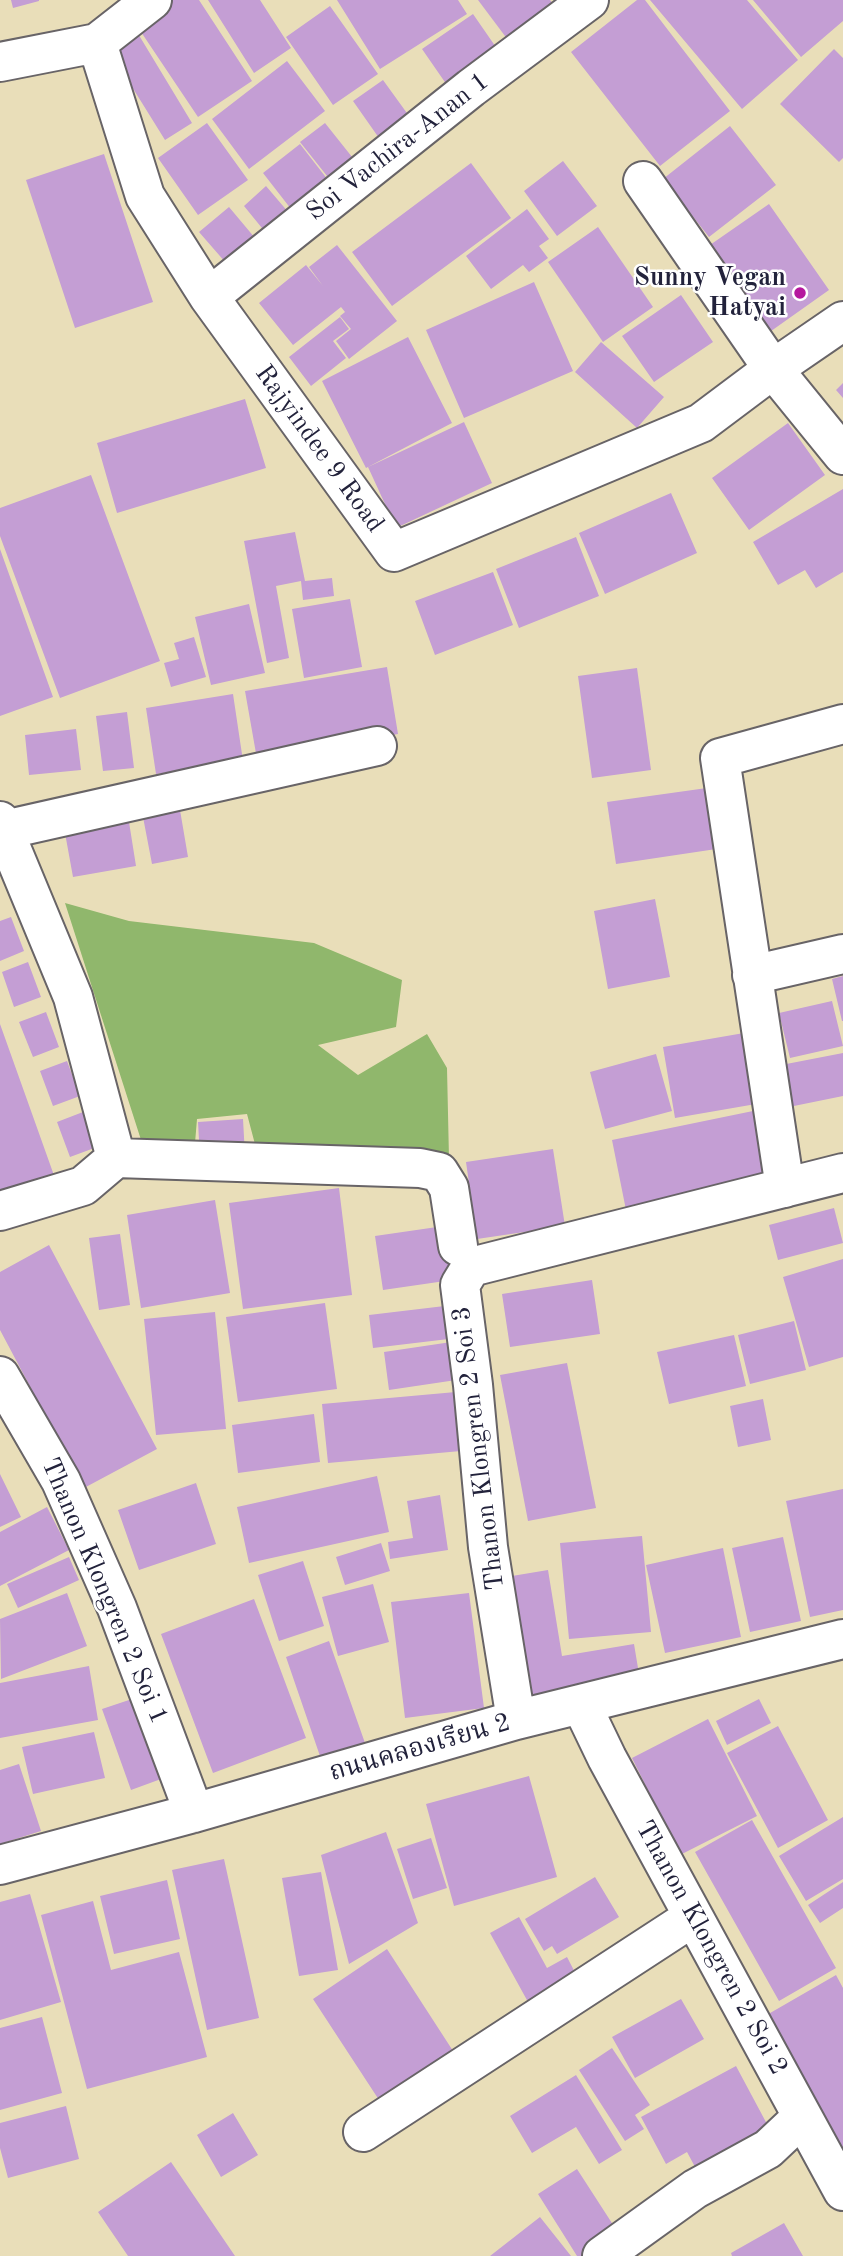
<!DOCTYPE html>
<html>
<head>
<meta charset="utf-8">
<style>
	body { margin:0 }
	canvas { display:block; background:#e9deb9 }
</style>
</head>
<body>
<canvas width="843" height="2256"></canvas>
<script>
const ctx = document.querySelector('canvas').getContext('2d');
ctx.lineJoin = 'round';
function fillPath(path, color) { ctx.fillStyle = color; ctx.fill(path, 'evenodd'); }
const shape = rows => new Path2D(rows.map(r => 'M' + r).join(''));
function stroke(path, color, width, dash) { ctx.strokeStyle = color; ctx.lineWidth = width; ctx.lineCap = dash ? 'butt' : 'round'; ctx.setLineDash(dash || []); ctx.stroke(path); }
function write(font, color, halo, rows, align = 'center') {
  ctx.font = font + ' "Old Standard TT","Noto Serif Thai",serif'; ctx.lineWidth = 5; ctx.setLineDash([]); ctx.textBaseline = 'middle'; ctx.strokeStyle = halo; ctx.fillStyle = color; for (const [text, x, y, turn = 0] of rows) {
    ctx.save(); ctx.translate(x, y); ctx.rotate((+turn || 0) * Math.PI / 180); ctx.textAlign = isNaN(turn) ? turn : align; if (halo) ctx.strokeText(text, 0, 0); ctx.fillText(text, 0, 0); ctx.restore();
  }
}
fillPath(shape([
	[65,903,129,921,314,943,402,980,396,1027,318,1045,358,1075,427,1034,447,1068,449,1159,256,1148,247,1114,197,1119,195,1143,142,1143]
]), '#90b76c');
fillPath(shape([
	[11,0,39,0,39,1,13,8],
	[169,0,199,0,252,81,198,117,135,23],
	[208,0,260,0,291,48,254,73],
	[337,0,458,0,467,14,380,69],
	[478,0,550,0,554,5,508,40],
	[637,0,645,0,730,111,660,166,571,52],
	[650,0,747,0,798,60,742,109],
	[753,0,843,0,843,21,801,57],
	[330,6,378,74,333,105,286,37],
	[473,14,500,53,449,88,422,49],
	[134,27,192,123,165,140,106,45],
	[834,49,843,58,843,158,839,162,780,104],
	[287,61,325,111,249,169,212,119],
	[383,80,417,127,386,148,353,101],
	[207,123,248,180,198,215,158,158],
	[325,123,360,167,335,186,300,142],
	[730,126,776,185,709,237,663,179],
	[300,144,335,189,298,218,263,173],
	[104,154,153,302,75,328,26,180],
	[563,161,597,206,557,236,524,191],
	[471,163,511,218,392,306,352,252],
	[266,186,289,213,266,233,244,206],
	[769,204,829,290,757,341,697,254],
	[229,207,255,238,226,263,199,232],
	[527,209,549,239,539,246,548,258,529,272,523,265,491,289,466,256],
	[598,227,653,307,603,342,548,262],
	[337,245,397,321,349,359,336,341,351,329,340,316,345,312,341,307,293,345,259,303,306,265,323,286,309,267],
	[534,282,573,371,464,418,426,330],
	[681,295,713,342,654,382,622,336],
	[340,317,349,329,333,341,346,358,311,386,289,357],
	[408,337,452,423,366,468,322,381],
	[601,342,664,397,637,428,575,372],
	[843,383,843,398,836,390],
	[245,399,266,468,117,513,97,443],
	[464,422,492,483,396,528,368,467],
	[788,423,825,475,749,530,712,478],
	[91,475,160,661,60,698,0,536,0,508],
	[843,489,843,572,816,588,805,570,778,585,753,542],
	[671,493,697,553,605,594,579,533],
	[295,532,305,581,332,578,334,596,303,600,301,581,276,586,289,658,267,663,244,541],
	[576,537,599,596,519,628,496,569],
	[0,549,53,697,0,716],
	[493,572,513,625,435,655,415,601],
	[350,599,362,667,304,678,292,609],
	[249,604,265,673,211,685,195,617],
	[194,637,206,677,171,687,164,663,179,659,174,643],
	[387,667,398,734,257,759,245,691],
	[637,668,651,770,592,778,578,676],
	[233,694,243,761,156,774,146,708],
	[127,712,134,768,103,771,96,716],
	[76,729,81,770,29,775,25,735],
	[714,787,723,848,616,864,607,802],
	[180,810,188,857,152,864,143,817],
	[129,822,136,866,73,877,65,833],
	[655,899,670,977,608,989,594,911],
	[11,917,24,951,0,961,0,921],
	[28,962,41,997,14,1007,2,972],
	[843,976,843,1021,842,1021,832,979],
	[832,1001,843,1046,790,1058,779,1013],
	[46,1012,59,1047,33,1057,19,1022],
	[0,1024,56,1181,0,1200],
	[744,1033,756,1104,675,1118,663,1047],
	[843,1053,843,1096,784,1108,776,1066],
	[656,1054,672,1111,605,1129,590,1072],
	[67,1061,80,1096,53,1106,40,1071],
	[753,1111,767,1180,626,1210,612,1140],
	[83,1112,97,1147,70,1157,57,1122],
	[243,1119,245,1155,200,1158,198,1122],
	[553,1149,565,1226,477,1239,466,1162],
	[339,1188,352,1295,243,1309,229,1203],
	[215,1200,230,1293,141,1308,127,1215],
	[834,1208,843,1243,778,1260,769,1225],
	[444,1226,452,1280,383,1290,375,1236],
	[120,1234,130,1305,99,1310,89,1238],
	[49,1245,157,1449,84,1488,0,1330,0,1272],
	[843,1259,843,1357,809,1367,783,1277],
	[592,1280,600,1334,510,1347,502,1294],
	[325,1303,337,1389,238,1402,226,1317],
	[453,1305,457,1338,373,1348,369,1315],
	[215,1312,226,1429,156,1435,144,1319],
	[794,1321,806,1370,750,1384,738,1335],
	[734,1335,746,1386,669,1404,657,1352],
	[458,1341,463,1379,389,1390,384,1352],
	[567,1363,596,1508,528,1521,500,1375],
	[467,1391,472,1450,328,1463,322,1404],
	[763,1399,771,1440,738,1447,730,1406],
	[314,1414,320,1462,238,1473,232,1425],
	[0,1474,21,1517,0,1527],
	[377,1476,389,1532,249,1563,237,1507],
	[196,1483,216,1544,139,1570,118,1510],
	[843,1489,843,1610,810,1617,786,1501],
	[440,1495,448,1550,390,1559,388,1542,413,1538,407,1501],
	[47,1507,69,1550,0,1586,0,1532],
	[642,1536,651,1632,569,1639,560,1543],
	[783,1537,801,1621,750,1632,732,1548],
	[381,1543,390,1571,345,1585,336,1557],
	[723,1548,741,1637,665,1653,646,1565],
	[69,1557,79,1580,18,1608,7,1584],
	[303,1561,324,1626,279,1641,258,1575],
	[548,1570,562,1656,634,1644,640,1680,531,1697,512,1576],
	[373,1584,389,1642,338,1656,322,1597],
	[67,1593,87,1646,1,1679,0,1619],
	[469,1593,484,1708,405,1718,391,1602],
	[254,1599,306,1738,213,1773,161,1634],
	[329,1641,365,1743,321,1759,286,1657],
	[89,1666,98,1720,0,1738,0,1683],
	[132,1699,161,1779,131,1790,102,1709],
	[759,1699,771,1723,727,1745,716,1721],
	[708,1719,757,1816,680,1855,632,1758],
	[778,1726,828,1820,778,1848,727,1753],
	[94,1732,105,1778,33,1794,22,1747],
	[19,1764,41,1831,0,1844,0,1770],
	[529,1776,557,1877,454,1906,426,1804],
	[843,1817,843,1879,806,1901,779,1856],
	[752,1820,836,1968,779,2001,695,1852],
	[386,1832,418,1923,349,1964,321,1855],
	[431,1838,447,1888,413,1899,397,1849],
	[224,1859,259,2018,207,2030,172,1870],
	[321,1872,338,1970,299,1976,282,1878],
	[595,1877,619,1917,557,1954,552,1946,544,1951,525,1919],
	[167,1880,180,1939,114,1954,100,1896],
	[843,1882,843,1908,820,1923,808,1905],
	[30,1894,61,2002,0,2020,0,1902],
	[93,1901,111,1970,179,1952,207,2057,87,2089,41,1915],
	[519,1917,547,1968,567,1957,581,1984,533,2011,490,1933],
	[387,1949,455,2054,381,2103,313,1999],
	[836,1975,843,1988,843,2168,758,2020],
	[681,1999,704,2039,635,2078,612,2037],
	[42,2017,62,2093,0,2110,0,2028],
	[612,2048,650,2105,635,2115,644,2129,625,2141,579,2070],
	[736,2066,775,2139,701,2178,687,2152,666,2164,641,2117],
	[576,2075,622,2150,599,2164,576,2127,532,2153,510,2116],
	[66,2106,79,2159,8,2178,0,2148,0,2123],
	[233,2113,258,2155,221,2177,197,2135],
	[171,2162,235,2256,128,2256,98,2212],
	[577,2169,619,2234,585,2256,577,2256,538,2194],
	[540,2217,571,2256,490,2256],
	[784,2223,803,2256,732,2256,731,2253]
]), '#c49ed4');
const minor = shape([
	[97,43,145,196,209,297,394,552,701,423,773,369,843,321],
	[0,62,97,43,152,0],
	[643,181,773,369,843,455],
	[209,297,471,88,589,0],
	[0,821,73,997,116,1158,83,1186,0,1211],
	[4,830,377,746],
	[752,975,843,954],
	[116,1158,420,1168,439,1172,449,1188,458,1246],
	[785,1188,720,758,843,724],
	[0,1376,61,1481,117,1608,194,1813],
	[581,1704,607,1758,843,2191],
	[516,1720,488,1547,473,1385,460,1285,471,1267,843,1173],
	[0,1865,194,1813,516,1720,843,1639],
	[363,2132,693,1917],
	[602,2256,695,2189,768,2149,802,2117]
]);
stroke(minor, '#686467', 42);
stroke(minor, '#fff', 38);
for (const [x, y, r, color] of [
	[800,293,7,"#b5179e"]
]) { const dot = new Path2D(); dot.arc(x, y, r, 0, 2 * Math.PI); ctx.fillStyle = color; ctx.fill(dot); stroke(dot, '#fff', 2.5); }
write('26px', '#22223b', '#fff', [
	["Soi Vachira-Anan 1",398,147,-38],
	["Rajyindee 9 Road",319,449,54],
	["Thanon Klongren 2 Soi 3",479,1448,-97],
	["Thanon Klongren 2 Soi 1",104,1591,67],
	["ถนนคลองเรียน 2",420,1748,-16],
	["Thanon Klongren 2 Soi 2",711,1948,61]
]);
write('bold 26px', '#22223b', '#fff', [
	["Sunny Vegan",786,278],
	["Hatyai",786,308]
], 'right');
</script>
</body>
</html>
